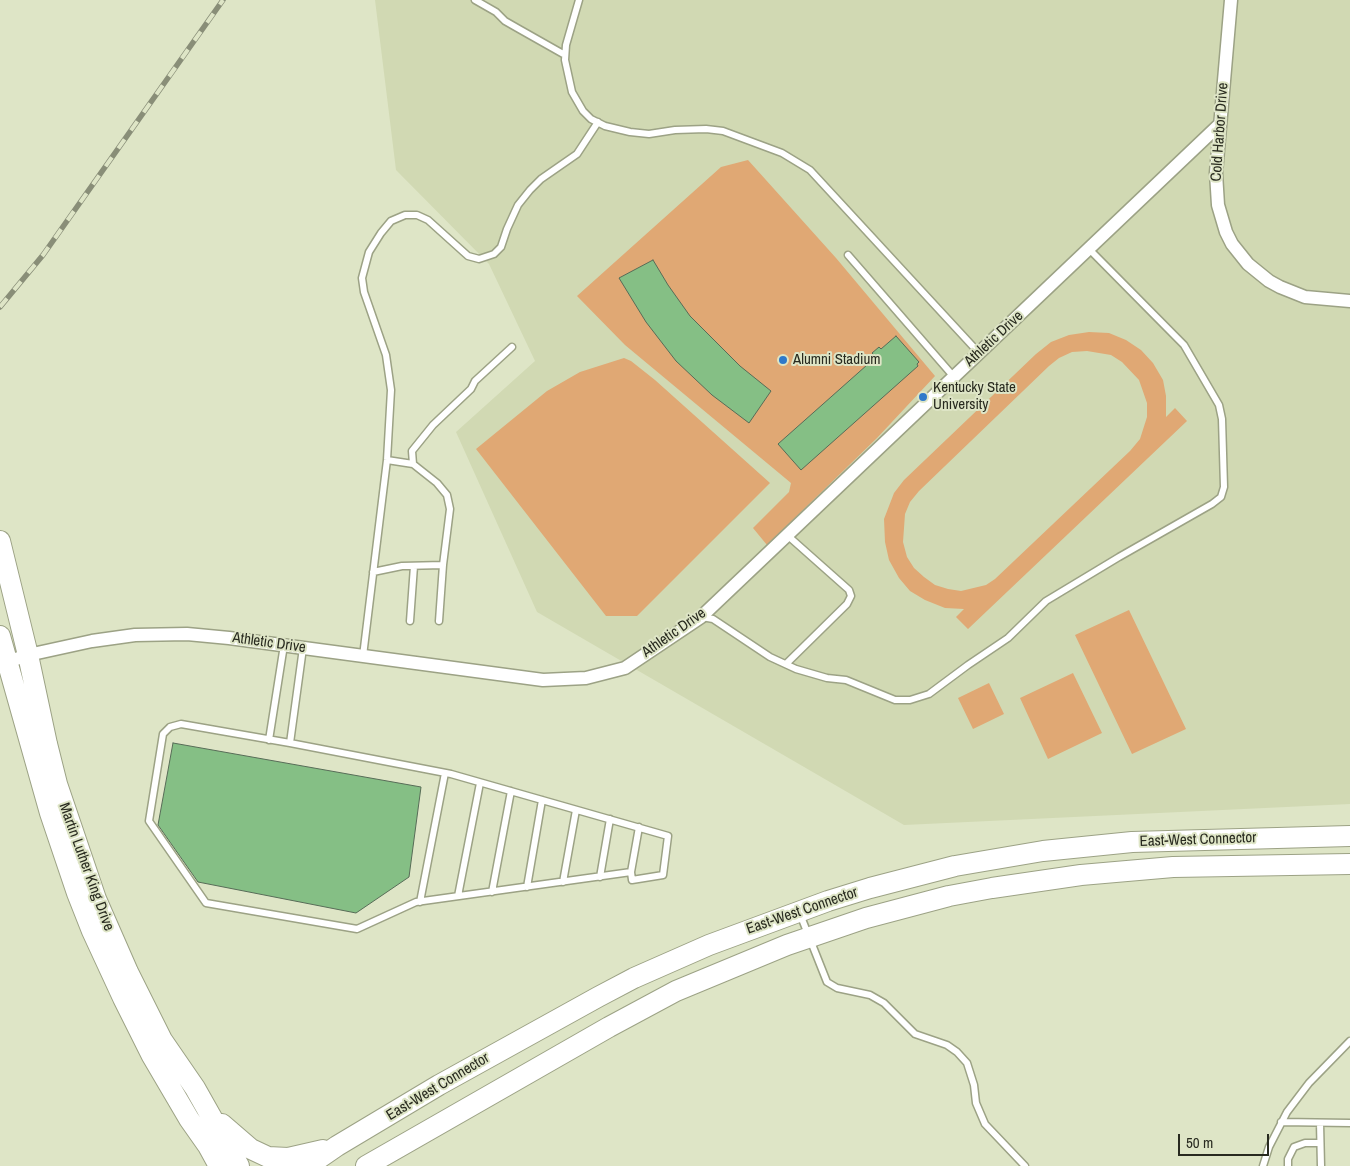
<!DOCTYPE html>
<html>
<head>
<meta charset="utf-8">
<style>
	body { margin:0 }
	#map { position:relative; width:1350px; height:1166px; overflow:hidden; background:#dee5c6; font-family:"Archivo Narrow",sans-serif }
	canvas { display:block }
	.scale { position:absolute; left:1178px; top:1134px; width:91px; height:22px; box-sizing:border-box; border:2px solid #282a1f; border-top:0; padding-left:6px; font-size:15px; line-height:18px; white-space:nowrap; color:#282a1f; -webkit-text-stroke:4px #dee5c6; paint-order:stroke }
</style>
</head>
<body>
<div id="map">
<canvas width="1350" height="1166"></canvas>
<div class="scale">50 m</div>
</div>
<script>
const ctx = document.querySelector('canvas').getContext('2d');
ctx.lineJoin = 'round';
function fillPath(path, color) { ctx.fillStyle = color; ctx.fill(path, 'evenodd'); }
const shape = rows => new Path2D(rows.map(r => 'M' + r).join(''));
function stroke(path, color, width, dash) { ctx.strokeStyle = color; ctx.lineWidth = width; ctx.lineCap = dash ? 'butt' : 'round'; ctx.setLineDash(dash || []); ctx.stroke(path); }
function write(font, color, halo, rows, align = 'center') {
  ctx.font = font + ' "Archivo Narrow",sans-serif'; ctx.lineWidth = 4; ctx.setLineDash([]); ctx.textBaseline = 'middle'; ctx.strokeStyle = halo; ctx.fillStyle = color; for (const [text, x, y, turn = 0] of rows) {
    ctx.save(); ctx.translate(x, y); ctx.rotate((+turn || 0) * Math.PI / 180); ctx.textAlign = isNaN(turn) ? turn : align; if (halo) ctx.strokeText(text, 0, 0); ctx.fillText(text, 0, 0); ctx.restore();
  }
}
fillPath(shape([
	[375,0,1350,0,1350,804,904,825,537,612,456,432,535,361,489,264,396,170]
]), '#d1d9b3');
fillPath(shape([
	[748,160,836,258,935,376,877,438,767,545,753,528,789,492,791,483,625,345,577,296,721,167],
	[1089,332,1109,333,1126,340,1141,350,1153,363,1163,380,1166,396,1166,417,1175,408,1187,421,968,629,956,617,964,609,945,608,925,600,910,591,899,578,889,560,885,542,884,519,894,493,904,480,1036,354,1051,342,1069,335],
	[1087,351,1111,355,1122,362,1139,380,1147,403,1147,417,1140,439,1130,451,995,579,986,585,961,591,948,589,935,585,924,577,914,568,907,557,903,542,905,514,910,502,919,491,1049,366,1059,358,1072,352],
	[624,358,631,361,655,380,770,483,637,616,606,616,476,449,547,391,580,372],
	[1129,610,1186,729,1132,754,1075,635],
	[1073,673,1102,733,1048,759,1020,698],
	[989,683,1004,714,973,729,958,698]
]), '#e0a874');
const building = shape([
	[653,260,668,285,690,316,740,366,771,391,749,423,712,395,676,361,646,322,619,278,653,260],
	[896,336,919,362,917,364,918,366,801,470,778,444,876,357,872,353,879,347,881,349,896,336],
	[173,743,421,787,409,877,356,913,198,882,158,825,173,743]
]);
fillPath(building, '#85bf85');
stroke(building, '#576c57', 1);
const service = shape([
	[475,0,496,12,505,21,519,29,565,55],
	[579,0,566,45,565,60,572,92,583,111,591,119,605,126,630,132,649,134,675,130,706,129,723,131,782,153,810,170,979,353],
	[848,255,954,377],
	[413,464,412,451,433,425,471,389,475,381,512,347],
	[373,572,402,566,443,565,450,509,447,495,437,483,413,464,387,460],
	[702,617,713,619,770,657,796,669,827,678,846,680,895,700,910,700,929,694,968,665,1008,638,1046,601,1119,557,1212,504,1221,497,1224,487,1222,419,1219,405,1184,345,1089,249],
	[410,621,414,566],
	[439,621,443,565],
	[363,656,387,460,391,390,386,355,364,292,362,278,369,252,381,233,391,221,405,215,417,215,428,220,468,256,479,259,494,254,501,247,507,229,518,205,530,190,541,179,577,154,598,122],
	[786,664,847,604,851,596,849,590,787,535],
	[181,724,290,743,451,774,668,836,663,875,632,880,631,872,416,902,357,929,206,903,149,821,163,734,170,727,181,724],
	[269,740,284,645],
	[290,743,303,648],
	[631,872,639,827],
	[600,877,610,819],
	[563,882,576,810],
	[527,887,542,800],
	[492,892,511,791],
	[458,896,480,783],
	[420,902,445,773],
	[800,914,827,982,837,988,870,995,884,1003,915,1034,947,1045,957,1052,967,1063,974,1085,976,1103,985,1124,1025,1166],
	[1281,1122,1350,1123],
	[1320,1123,1321,1166],
	[1263,1166,1269,1147,1287,1112,1309,1083,1350,1041],
	[1288,1166,1288,1159,1294,1147,1305,1143,1320,1143]
]);
const minor = shape([
	[1231,0,1216,173,1218,205,1226,232,1232,244,1248,264,1269,281,1280,287,1305,297,1350,301],
	[7,662,28,655,92,641,135,635,187,634,229,638,543,680,586,678,625,668,701,617,1219,125]
]);
const primary = shape([
	[0,541,28,655,47,744,57,784,96,899,128,972,162,1040,195,1088,239,1166],
	[0,636,50,813,77,893,92,931,123,998,152,1056,189,1119,208,1146,219,1166],
	[222,1124,251,1149,268,1157,288,1158,323,1150],
	[308,1166,337,1146,439,1085,598,997,634,978,709,945,828,901,870,888,955,866,1043,851,1132,842,1350,836],
	[366,1166,609,1027,676,991,787,945,866,918,949,896,992,888,1081,875,1173,867,1350,864]
]);
stroke(service, '#9ca285', 9);
stroke(minor, '#9ca285', 15);
stroke(primary, '#9ca285', 22);
stroke(service, '#fff', 6);
stroke(minor, '#fff', 12);
stroke(primary, '#fff', 20);
const rail = shape([
	[0,307,43,255,223,0]
]);
stroke(rail, '#898e78', 5.5);
stroke(rail, '#dee5c6', 4, [11]);
for (const [x, y, r, color] of [
	[783,360,5,"#2f79ca"],
	[923,397,5,"#2f79ca"]
]) { const dot = new Path2D(); dot.arc(x, y, r, 0, 2 * Math.PI); ctx.fillStyle = color; ctx.fill(dot); stroke(dot, '#dee5c6', 2); }
write('15px', '#282a1f', '#dee5c6', [
	["Cold Harbor Drive",1220,132,-86],
	["Athletic Drive",994,339,-43],
	["Athletic Drive",674,633,-35],
	["Athletic Drive",269,643,8],
	["East-West Connector",1198,840,-2],
	["Martin Luther King Drive",86,867,70],
	["East-West Connector",802,911,-19],
	["East-West Connector",438,1087,-31]
]);
write('15px', '#282a1f', '#dee5c6', [
	["Alumni Stadium",793,360],
	["Kentucky State",933,388],
	["University",933,405]
], 'left');
</script>
</body>
</html>
